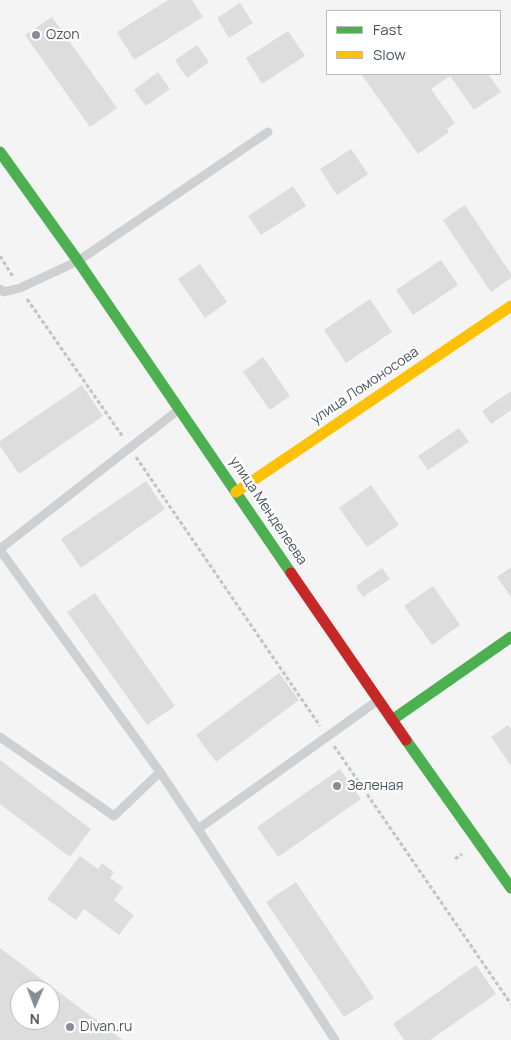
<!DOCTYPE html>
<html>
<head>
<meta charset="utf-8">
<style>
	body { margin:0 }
	#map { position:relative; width:511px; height:1040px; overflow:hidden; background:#f4f4f4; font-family:Manrope,sans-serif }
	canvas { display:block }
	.legend { position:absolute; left:326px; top:10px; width:175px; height:65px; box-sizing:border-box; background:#fff; border:1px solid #b7bbc0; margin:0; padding:6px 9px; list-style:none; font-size:15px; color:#4a5661 }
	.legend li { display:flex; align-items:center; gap:10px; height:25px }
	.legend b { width:25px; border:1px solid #b7bbc0 }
	.north { position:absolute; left:10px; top:980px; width:50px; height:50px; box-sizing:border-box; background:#fff; border:1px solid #b7bbc0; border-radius:50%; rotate:181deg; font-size:14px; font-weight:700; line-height:20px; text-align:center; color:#4a5661 }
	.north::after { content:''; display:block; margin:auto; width:18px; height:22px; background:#868d94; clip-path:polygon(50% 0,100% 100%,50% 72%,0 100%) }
</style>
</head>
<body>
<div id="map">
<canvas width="511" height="1040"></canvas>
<ul class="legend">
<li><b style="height:6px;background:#4caf50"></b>Fast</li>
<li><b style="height:6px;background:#ffc107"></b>Slow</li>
</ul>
<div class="north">N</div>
</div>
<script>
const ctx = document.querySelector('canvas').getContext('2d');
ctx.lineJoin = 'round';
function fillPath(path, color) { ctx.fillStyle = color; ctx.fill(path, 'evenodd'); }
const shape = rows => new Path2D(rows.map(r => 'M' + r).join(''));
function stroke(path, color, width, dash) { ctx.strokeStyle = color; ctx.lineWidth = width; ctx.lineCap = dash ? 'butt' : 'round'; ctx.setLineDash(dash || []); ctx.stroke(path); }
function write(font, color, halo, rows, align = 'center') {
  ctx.font = font + ' Manrope,sans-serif'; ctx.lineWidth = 4.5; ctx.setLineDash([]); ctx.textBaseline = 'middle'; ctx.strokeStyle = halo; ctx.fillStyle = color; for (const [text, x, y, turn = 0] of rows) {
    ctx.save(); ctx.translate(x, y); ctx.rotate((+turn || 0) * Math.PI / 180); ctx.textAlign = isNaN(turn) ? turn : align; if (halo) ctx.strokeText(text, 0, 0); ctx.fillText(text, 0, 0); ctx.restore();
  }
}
fillPath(shape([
	[168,0,192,0,203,17,134,60,117,32],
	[240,3,253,23,229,38,217,18],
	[52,17,117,108,90,127,25,35],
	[288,31,305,56,262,84,246,58],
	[197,45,209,62,187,78,175,60],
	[158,72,170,89,146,106,134,90],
	[361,74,488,74,501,92,474,110,450,76,431,89,455,123,447,129,449,132,418,154],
	[351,149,368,174,337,195,320,169],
	[293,186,306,206,261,235,248,216],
	[465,205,511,274,511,278,491,292,443,220],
	[441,260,458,285,413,315,396,290],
	[200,264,227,302,205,318,178,279],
	[370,299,392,332,346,363,324,330],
	[263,357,290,396,270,410,243,372],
	[82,385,103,416,19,474,0,446,0,441],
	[511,391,511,410,491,424,482,411],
	[459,428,469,442,428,470,418,456],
	[146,481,165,509,81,568,61,539],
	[371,485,399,525,367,547,339,508],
	[511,567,511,597,497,577],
	[382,568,390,579,363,597,356,586],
	[433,586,460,625,432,645,404,606],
	[95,593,175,706,147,725,67,612],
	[279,673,299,700,216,762,196,735],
	[508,725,511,729,511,766,491,737],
	[0,760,91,829,70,857,0,804],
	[340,769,361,799,278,857,257,827],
	[80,856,98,869,102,863,114,872,110,878,123,887,114,900,134,915,119,935,84,909,76,920,47,899],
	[296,882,374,998,344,1017,266,902],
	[0,948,123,1040,0,1040],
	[20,990,50,990,50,1020,20,1020],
	[476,965,496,994,430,1040,404,1040,393,1024]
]), '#ddddde');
stroke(shape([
	[0,256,13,277],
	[27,299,123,437],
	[136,457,320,726],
	[334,746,511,1004],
	[455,859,462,854]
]), '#bcc7c4', 3, [4, 2.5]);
stroke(shape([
	[0,289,4,292,20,288,78,261,268,132],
	[0,549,177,411],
	[0,550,160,772,198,829,377,701],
	[0,737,114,816,160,772],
	[198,829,335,1040]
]), '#ced0d2', 9);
stroke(shape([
	[0,152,78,261,291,573],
	[392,720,511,637],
	[406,740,511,888]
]), '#4caf50', 11);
stroke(shape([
	[236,492,511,306]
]), '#ffc107', 11);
stroke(shape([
	[291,573,406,740]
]), '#c62828', 11);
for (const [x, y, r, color] of [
	[36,35,5,"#868d94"],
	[337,786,5,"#868d94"],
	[70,1027,5,"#868d94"]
]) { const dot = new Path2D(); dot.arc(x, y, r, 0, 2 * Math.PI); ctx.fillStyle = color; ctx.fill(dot); stroke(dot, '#fff', 2); }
write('14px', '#4a5661', '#fff', [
	["Ozon",46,35],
	["Зеленая",347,786],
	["Divan.ru",80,1027]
], 'left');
write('14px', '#4a5661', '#fff', [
	["улица Ломоносова",365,386,-34],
	["улица Менделеева",268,511,56]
]);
</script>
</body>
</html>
